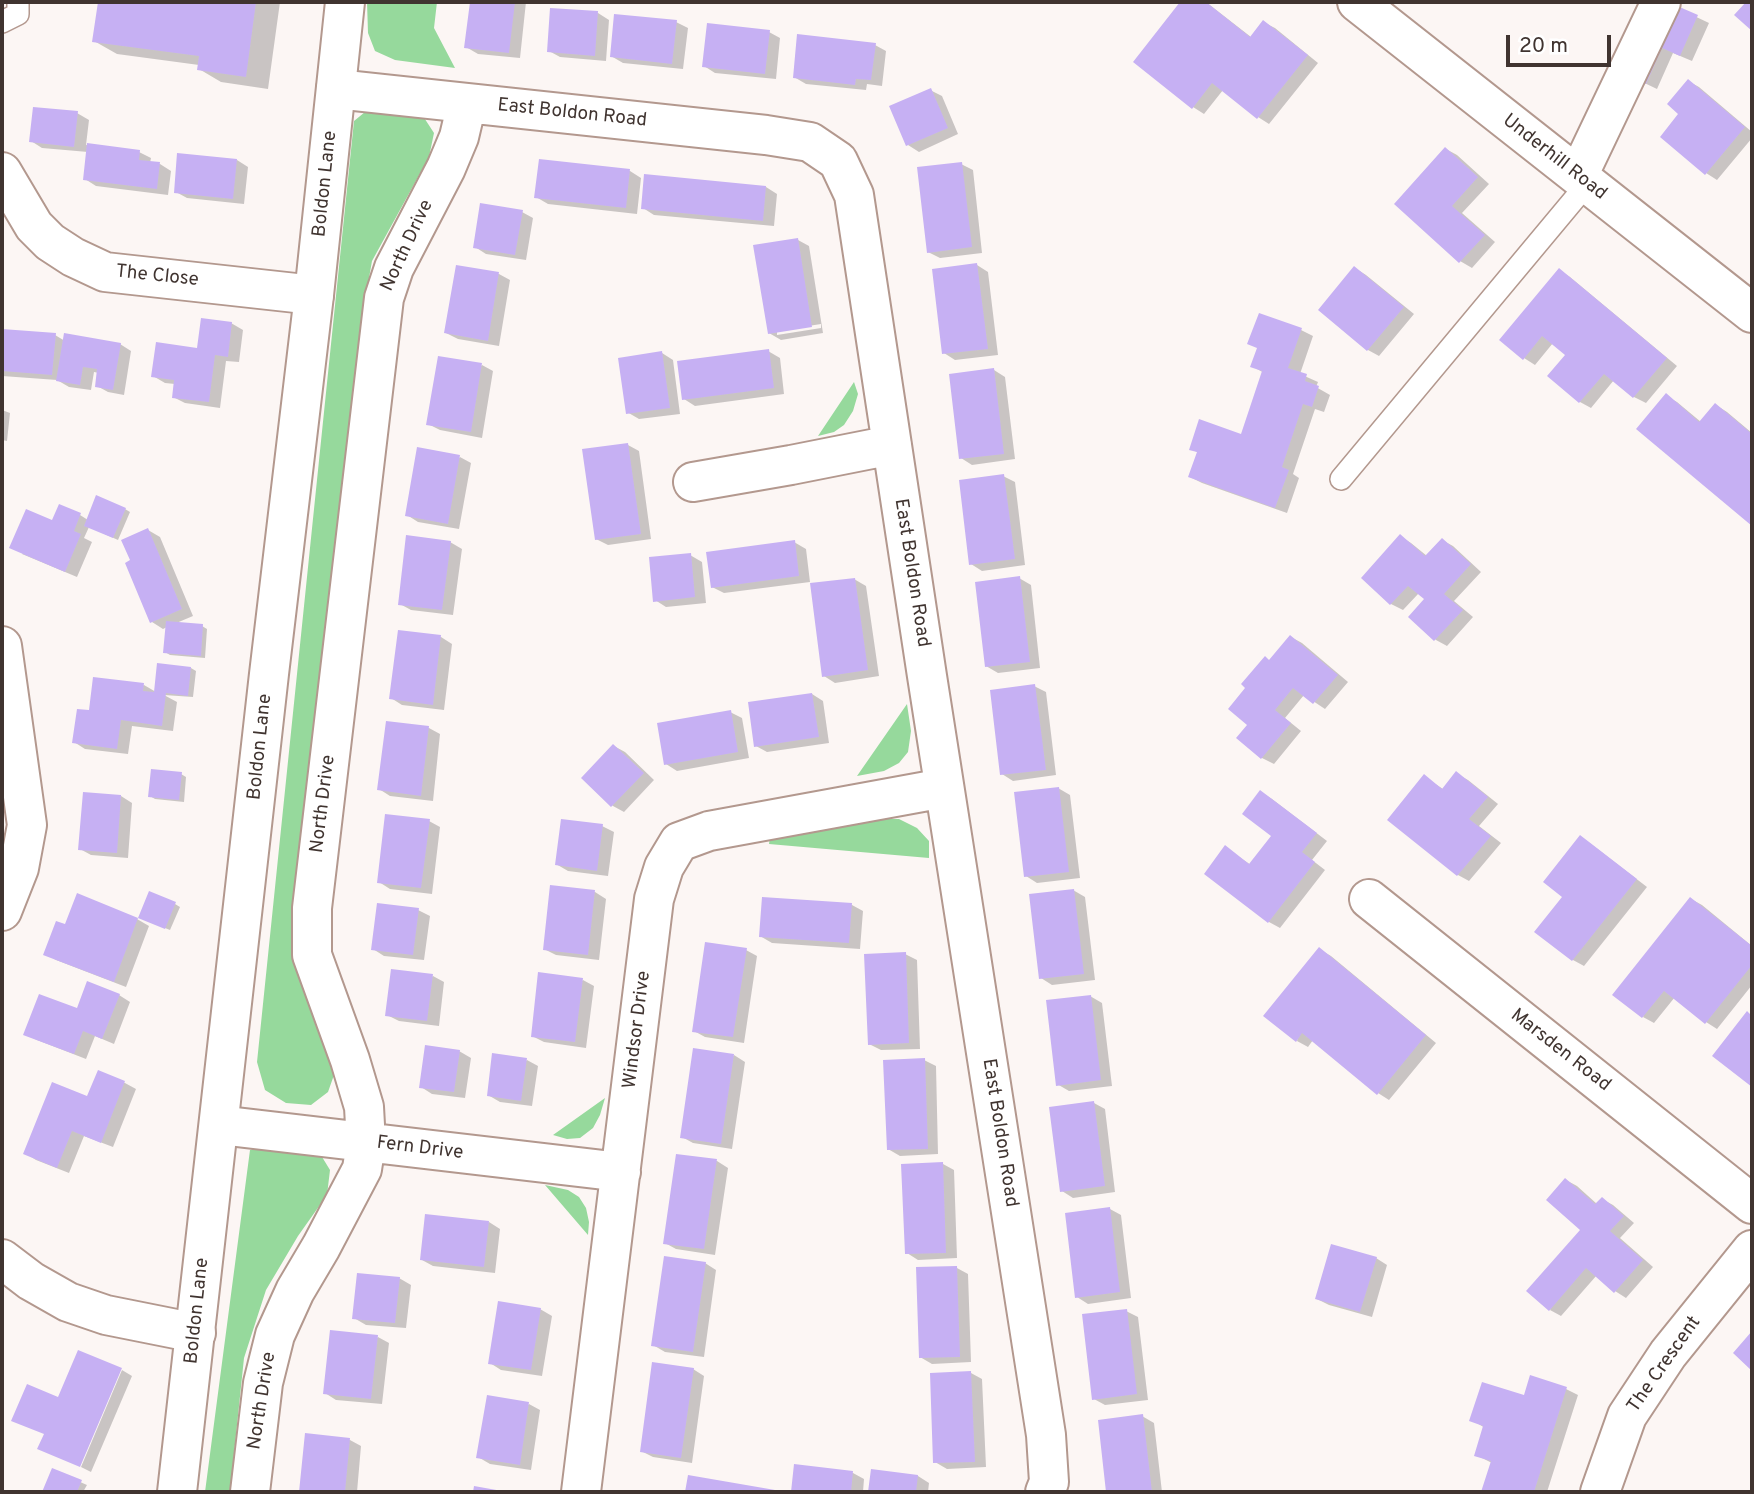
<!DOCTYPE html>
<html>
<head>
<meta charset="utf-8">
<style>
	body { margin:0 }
	#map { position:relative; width:1754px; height:1494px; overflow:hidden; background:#fcf6f4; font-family:Overpass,sans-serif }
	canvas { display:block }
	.frame { position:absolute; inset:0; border:4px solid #403430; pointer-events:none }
	.scale { position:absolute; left:1506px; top:35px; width:105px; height:32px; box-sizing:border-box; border:4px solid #403430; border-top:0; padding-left:9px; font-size:21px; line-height:24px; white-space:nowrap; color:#403430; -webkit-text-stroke:5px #fff; paint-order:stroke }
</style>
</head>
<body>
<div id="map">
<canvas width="1754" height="1494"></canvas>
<div class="frame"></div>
<div class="scale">20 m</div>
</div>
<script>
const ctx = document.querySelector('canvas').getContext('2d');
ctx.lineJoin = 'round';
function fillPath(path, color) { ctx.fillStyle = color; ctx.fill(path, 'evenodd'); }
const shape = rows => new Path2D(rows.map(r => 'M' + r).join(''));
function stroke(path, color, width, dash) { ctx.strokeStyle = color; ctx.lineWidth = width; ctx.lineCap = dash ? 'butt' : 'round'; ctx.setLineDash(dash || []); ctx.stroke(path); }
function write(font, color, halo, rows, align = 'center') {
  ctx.font = font + ' Overpass,sans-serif'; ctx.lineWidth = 6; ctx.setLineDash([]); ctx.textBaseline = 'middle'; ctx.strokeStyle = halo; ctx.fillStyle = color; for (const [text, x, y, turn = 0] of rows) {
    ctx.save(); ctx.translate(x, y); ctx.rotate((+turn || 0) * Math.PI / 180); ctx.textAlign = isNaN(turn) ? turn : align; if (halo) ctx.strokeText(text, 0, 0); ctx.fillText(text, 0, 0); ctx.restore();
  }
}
fillPath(shape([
	[367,2,437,2,434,28,455,68,395,60,375,51,368,33],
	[397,107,421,113,434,133,429,157,372,261,361,323,293,941,302,986,316,1026,328,1053,334,1075,328,1092,311,1105,286,1103,265,1090,257,1062,354,121,365,112],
	[854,382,858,394,853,411,844,425,834,432,818,436],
	[907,704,911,731,908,752,899,763,884,771,857,776],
	[876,819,899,819,917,828,929,841,929,858,769,844,770,837],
	[605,1098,600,1115,593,1128,580,1138,567,1139,553,1135],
	[273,1144,319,1152,330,1170,327,1195,298,1236,266,1290,244,1358,230,1492,205,1492,250,1150],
	[545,1185,568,1190,579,1197,586,1208,589,1222,588,1235]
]), '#96d99c');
fillPath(shape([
	[100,2,280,2,268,89,221,82,199,69,199,65,117,54,94,41],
	[471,2,526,2,520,58,478,54,466,47],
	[1182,2,1206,2,1251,37,1263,22,1275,28,1318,63,1269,124,1258,117,1223,90,1204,114,1193,107,1135,61],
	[1667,3,1709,23,1692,61,1673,53,1657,89,1634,78],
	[552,9,598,13,609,20,606,61,560,57,549,51],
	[676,22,688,28,683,69,623,63,611,56],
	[769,32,780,38,776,79,715,73,704,66],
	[875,45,886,51,882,86,867,84,866,90,806,84,794,77],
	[1688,81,1699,87,1752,132,1752,138,1717,180,1706,173,1681,113],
	[930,90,942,96,958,134,919,152,908,145],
	[77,113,89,120,86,145,139,152,151,158,150,163,160,164,171,171,168,195,96,186,85,179,88,152,42,148,31,141],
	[1446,149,1457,155,1489,184,1462,213,1495,242,1472,268,1460,261,1396,204],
	[237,160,248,167,244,204,187,198,176,192],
	[540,161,630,171,641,178,637,214,548,204,536,197],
	[961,164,973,170,982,253,940,258,928,252],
	[766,187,777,194,774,226,654,215,643,208],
	[522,212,533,218,526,260,486,254,475,247],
	[798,240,809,246,823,333,781,340,769,333],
	[821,324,821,328,777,335,777,331],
	[977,265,988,272,998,355,955,360,944,353],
	[457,267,499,274,510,280,499,346,458,339,446,333],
	[1355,268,1366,275,1414,314,1379,356,1368,350,1320,310],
	[1559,270,1570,277,1677,366,1646,403,1634,397,1614,380,1591,408,1580,402,1567,354,1553,343,1535,365,1524,358],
	[231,323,243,330,239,362,226,361,220,408,185,403,173,397,175,384,165,383,153,376,199,349],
	[1301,330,1313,336,1300,374,1318,382,1316,387,1330,395,1324,412,1315,409,1293,474,1299,478,1287,513,1202,483,1190,477,1199,453,1191,449,1242,436,1264,373,1252,366],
	[2,331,55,335,65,341,120,344,131,351,124,395,108,392,97,386,99,373,94,372,91,390,69,387,57,380,2,376],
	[768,351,780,358,784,394,695,406,684,399],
	[662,353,673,360,680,414,639,419,627,412],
	[482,365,493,371,482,438,440,430,428,424],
	[994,370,1005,377,1015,459,972,465,961,458],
	[1666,396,1677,402,1701,422,1716,405,1727,412,1752,433,1752,524,1639,429],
	[2,410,10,413,7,441,2,440],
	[628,445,639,451,651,539,608,545,596,539],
	[460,457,471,463,459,529,418,522,407,515],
	[1003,476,1015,482,1025,565,982,571,971,564],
	[125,509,130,512,118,540,89,527,84,538,92,542,77,577,22,554,53,523,80,515,88,520],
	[148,530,160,537,193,616,174,624,202,626,207,629,205,658,170,655,165,652,167,627,163,629,152,622,132,561],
	[1400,536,1411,543,1427,556,1442,540,1453,546,1481,572,1454,601,1473,617,1447,646,1436,640,1410,617,1426,599,1419,593,1403,610,1391,604,1363,578],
	[450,542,462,549,453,615,411,610,400,604],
	[794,542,806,549,810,582,724,593,712,587],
	[690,555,702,562,706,603,666,607,655,600],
	[1019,578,1031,585,1040,668,998,673,986,666],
	[854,579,866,586,879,676,835,683,824,676],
	[399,632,441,637,452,644,444,710,402,705,391,698],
	[1291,637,1302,643,1348,682,1325,709,1304,695,1285,718,1301,731,1274,764,1262,758,1238,738,1249,725],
	[191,668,196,671,193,697,164,695,177,702,173,731,132,726,128,754,85,749,74,742,90,712,144,685,156,692],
	[1034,686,1046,692,1056,775,1013,781,1002,774],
	[812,694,823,701,829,743,767,752,756,746],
	[730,712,742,718,749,758,677,771,666,764],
	[387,723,429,728,440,734,433,801,390,796,379,789],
	[614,746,625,752,654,780,624,812,613,806,584,778],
	[181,774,186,777,184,802,155,799,150,796],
	[1457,774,1468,780,1498,804,1479,826,1501,843,1469,881,1458,875,1390,820,1425,777,1443,789],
	[1058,788,1070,795,1080,878,1037,883,1026,876],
	[1261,792,1272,799,1327,841,1312,860,1325,870,1280,928,1269,922,1206,873,1226,848,1251,865,1273,836],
	[121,796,132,803,128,858,91,855,80,849],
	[429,821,440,827,432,894,390,889,379,882],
	[602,826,614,832,608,876,568,871,556,864],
	[1580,837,1591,844,1647,887,1584,966,1573,960,1537,931,1564,896],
	[552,887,595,892,606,899,599,960,556,955,544,949],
	[1073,890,1085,897,1095,980,1052,985,1041,978],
	[78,895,137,919,149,926,126,987,56,960,45,954,66,927],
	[763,899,852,905,863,911,860,949,772,943,760,936],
	[1691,899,1702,905,1752,946,1752,985,1717,1029,1706,1022,1675,997,1654,1023,1643,1017],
	[175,904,180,907,170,930,140,918],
	[418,910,430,916,424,960,384,956,373,949],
	[1319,949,1331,956,1436,1043,1389,1100,1378,1093,1313,1040,1308,1047,1297,1041],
	[746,950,757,956,744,1043,705,1037,694,1031],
	[905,954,917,960,920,1049,881,1050,869,1044],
	[433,976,444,982,439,1026,399,1021,387,1015],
	[583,980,594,986,586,1048,544,1042,532,1036],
	[119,995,130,1002,114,1044,95,1036,86,1059,37,1040,25,1034,78,1011],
	[1090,996,1102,1003,1112,1086,1069,1091,1057,1084],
	[459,1051,471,1058,465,1098,432,1094,421,1087],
	[734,1055,745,1062,732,1149,693,1143,682,1137],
	[527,1060,538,1066,532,1106,500,1102,488,1095],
	[924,1060,936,1066,938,1154,900,1156,888,1149],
	[99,1072,125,1083,136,1089,113,1147,84,1136,69,1173,36,1160,25,1153,88,1098],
	[1094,1103,1105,1109,1115,1192,1073,1198,1062,1191],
	[678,1156,717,1161,728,1168,715,1255,676,1249,665,1243],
	[943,1164,954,1170,957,1258,918,1260,907,1253],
	[1566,1180,1577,1186,1597,1204,1602,1199,1613,1205,1634,1223,1620,1238,1653,1267,1626,1298,1615,1291,1597,1275,1561,1316,1550,1310,1582,1230],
	[1110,1209,1121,1215,1131,1298,1088,1304,1077,1297],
	[489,1222,500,1229,495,1273,433,1266,422,1260],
	[1376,1258,1387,1265,1372,1317,1329,1305,1317,1299],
	[705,1263,716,1270,704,1357,665,1352,653,1345],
	[957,1268,968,1274,971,1362,932,1364,920,1357],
	[399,1278,411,1285,406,1328,366,1325,354,1318],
	[540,1309,552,1316,542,1376,501,1370,490,1363],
	[1126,1311,1138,1317,1148,1400,1105,1405,1094,1399],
	[378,1337,389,1343,382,1404,336,1400,325,1393],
	[693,1369,704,1376,692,1463,653,1457,641,1451],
	[122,1370,132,1376,91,1472,81,1467],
	[971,1373,982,1379,986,1467,947,1469,935,1462],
	[1566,1389,1578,1395,1547,1492,1483,1492,1492,1463,1476,1455,1485,1428,1472,1420,1525,1397],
	[529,1404,540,1410,531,1470,490,1464,478,1457],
	[1142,1416,1154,1423,1162,1492,1108,1492,1100,1422],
	[306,1435,350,1440,361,1446,357,1492,301,1492],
	[795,1466,853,1473,864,1479,863,1492,793,1492],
	[53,1470,87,1485,83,1492,44,1492],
	[872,1471,918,1476,929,1483,928,1492,870,1492]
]), '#0003');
fillPath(shape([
	[98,2,256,2,246,77,197,70,199,56,92,42],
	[470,2,515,2,509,53,464,48],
	[1180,2,1206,2,1250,37,1263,20,1308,55,1257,119,1212,83,1192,109,1133,62],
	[1668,2,1698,15,1680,56,1662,48,1646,84,1632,78],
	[1746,2,1752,2,1752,31,1734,15],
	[550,8,598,11,595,56,547,52],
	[614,14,677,20,672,64,610,57],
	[707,23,770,30,765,74,702,67],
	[797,34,876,43,871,80,856,79,855,85,793,78],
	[1688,79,1745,127,1705,175,1660,137,1678,114,1667,104],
	[931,88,948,128,906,146,889,106],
	[33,107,78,111,74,147,29,142],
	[87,143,140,150,139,160,160,162,157,189,83,180],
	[1445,147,1478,177,1452,206,1485,235,1459,263,1394,204],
	[177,153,237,159,233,199,174,193],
	[539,159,630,169,626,208,534,198],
	[962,162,972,247,927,253,917,167],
	[644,174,766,186,763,221,641,209],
	[480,203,523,210,515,255,473,248],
	[798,238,812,327,768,334,753,245],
	[977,263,988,349,942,354,932,269],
	[456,265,499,272,488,341,444,333],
	[1354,266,1404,307,1367,351,1318,310],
	[1559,268,1667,358,1633,398,1604,374,1579,403,1547,376,1565,355,1542,336,1523,360,1499,340],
	[1259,313,1302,328,1288,368,1307,374,1305,381,1319,386,1312,407,1303,404,1282,467,1289,470,1275,508,1188,477,1197,452,1189,450,1199,419,1241,434,1262,371,1250,367,1257,348,1247,344],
	[201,318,232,322,228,357,215,355,209,402,172,398,174,380,151,377,156,342,197,348],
	[2,329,56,333,52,375,2,371],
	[64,333,121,343,113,390,95,387,97,369,83,367,80,385,56,381],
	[769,349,774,388,682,400,677,361],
	[662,351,670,408,626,414,618,358],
	[438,356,482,363,471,432,426,425],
	[994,368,1004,454,959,459,949,374],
	[1666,393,1699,422,1715,403,1752,434,1752,526,1636,429],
	[628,443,641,534,595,540,582,449],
	[417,447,460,455,448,524,405,516],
	[1004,474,1015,559,969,565,959,480],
	[96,495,126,508,113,538,84,526],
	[59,504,81,513,74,531,81,534,65,572,9,548,26,509,52,520],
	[148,528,182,609,150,623,125,563,130,560,121,540],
	[1400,534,1425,556,1442,538,1471,564,1444,594,1463,610,1434,641,1408,617,1424,599,1408,586,1390,605,1361,578],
	[406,535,451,541,442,610,398,605],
	[795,540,799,576,711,588,706,552],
	[691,553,695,597,653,602,649,557],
	[1020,576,1030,662,985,667,975,582],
	[855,578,868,670,822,677,810,583],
	[166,621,203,624,201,656,163,653],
	[398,630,441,635,433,705,389,699],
	[1290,635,1338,675,1313,704,1293,688,1275,710,1291,723,1261,759,1236,738,1247,725,1228,709,1245,688,1241,684,1265,656,1269,660],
	[157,663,191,667,188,696,166,693,162,726,121,720,117,749,72,743,77,709,89,710,93,677,144,683,143,691,154,692],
	[1035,684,1046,770,1000,775,990,690],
	[812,693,819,737,754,747,748,702],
	[731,710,738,752,664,765,657,723],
	[386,721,429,726,421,796,377,790],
	[613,744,644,773,611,807,581,778],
	[151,769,182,772,179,800,148,797],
	[1456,771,1488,797,1469,819,1491,836,1457,876,1387,820,1424,774,1442,789],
	[1059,787,1069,872,1024,877,1014,792],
	[1260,790,1317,833,1302,852,1315,862,1268,923,1204,874,1225,845,1249,864,1271,836,1242,814],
	[83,792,121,795,117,853,78,850],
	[385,814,430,819,421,888,377,883],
	[561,819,603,824,597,871,555,865],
	[1580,835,1637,879,1572,961,1534,932,1562,897,1543,882],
	[550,885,595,890,588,955,543,950],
	[1074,889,1084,974,1039,979,1029,894],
	[149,891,176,902,165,929,138,918,114,982,43,955,56,921,65,924,77,893,138,918],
	[762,897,852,903,849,943,759,937],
	[1690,897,1752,946,1752,965,1705,1024,1664,991,1642,1018,1612,995],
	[377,903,419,908,413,955,371,950],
	[705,942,747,948,733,1037,692,1032],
	[1319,947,1426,1035,1377,1095,1302,1033,1296,1042,1263,1016],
	[906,952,909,1043,868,1045,864,954],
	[391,969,433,974,427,1021,385,1016],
	[538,972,583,978,575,1042,531,1037],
	[87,981,120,994,102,1039,83,1031,74,1054,23,1035,39,994,77,1008],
	[1091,995,1101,1080,1056,1086,1046,1000],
	[1747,1011,1752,1016,1752,1087,1712,1056],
	[425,1045,460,1050,454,1092,419,1088],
	[693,1048,734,1054,721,1144,680,1138],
	[492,1053,527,1058,521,1101,487,1096],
	[925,1058,928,1149,887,1150,883,1060],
	[98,1070,125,1081,101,1143,72,1131,57,1168,23,1154,52,1082,87,1096],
	[1094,1101,1105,1186,1060,1192,1049,1107],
	[676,1154,717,1159,704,1249,663,1244],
	[943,1162,946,1253,905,1254,901,1164],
	[1565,1178,1595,1204,1602,1197,1624,1216,1610,1231,1643,1260,1614,1293,1586,1268,1549,1311,1526,1291,1580,1230,1546,1200],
	[1110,1207,1120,1292,1075,1298,1065,1213],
	[425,1214,489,1221,484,1267,420,1260],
	[1331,1244,1377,1257,1360,1312,1315,1299],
	[664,1256,706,1262,693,1352,651,1346],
	[957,1266,960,1357,919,1358,916,1267],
	[357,1273,400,1277,395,1323,352,1319],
	[498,1301,541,1308,531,1370,488,1364],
	[1127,1309,1137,1394,1092,1400,1082,1314],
	[330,1330,378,1335,371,1399,323,1394],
	[1752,1331,1752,1371,1733,1353],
	[78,1350,122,1368,80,1467,37,1449,44,1434,11,1421,27,1384,58,1397],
	[652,1362,694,1368,681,1458,640,1452],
	[971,1371,975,1462,933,1463,930,1373],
	[1530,1375,1567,1387,1534,1492,1481,1492,1491,1461,1474,1456,1483,1426,1469,1421,1482,1382,1524,1395],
	[487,1395,529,1402,520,1465,476,1458],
	[1143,1414,1152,1492,1106,1492,1098,1420],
	[305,1433,350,1438,345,1492,299,1492],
	[794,1464,853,1471,851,1492,791,1492],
	[52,1468,82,1480,77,1492,42,1492],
	[871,1469,918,1475,916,1492,868,1492],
	[688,1475,775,1490,775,1492,685,1492],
	[474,1486,502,1491,502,1492,473,1492]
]), '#c6b0f3');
const service = shape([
	[2,22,18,14,18,2],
	[1341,479,1587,184]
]);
const minor = shape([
	[1357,2,1752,313],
	[336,89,766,135,810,142,838,161,854,195,927,676,1046,1435,1049,1482,1045,1492],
	[2,172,34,226,50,242,73,257,105,272,314,295],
	[1578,176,1661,2],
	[693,482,791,465,892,445],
	[1369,899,1752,1204],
	[2,911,19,868,27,825,2,646],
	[219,1125,621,1172],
	[2,1259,31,1281,68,1302,106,1315,196,1333],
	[250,1492,263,1383,275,1335,295,1291,321,1247,362,1169,366,1143,364,1107,350,1060,312,955,312,908,384,298,394,268,446,168,459,137,467,103],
	[581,1492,654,899,664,867,679,842,709,831,944,788],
	[1600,1492,1627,1416,1668,1354,1752,1250]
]);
const tertiary = shape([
	[177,1492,269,674,314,295,345,2]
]);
stroke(service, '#b3988e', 24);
stroke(minor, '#b3988e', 42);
stroke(tertiary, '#b3988e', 42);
stroke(service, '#fff', 21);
stroke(minor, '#fff', 38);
stroke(tertiary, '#fff', 38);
write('19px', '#403430', '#fff', [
	["East Boldon Road",572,114,6],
	["Underhill Road",1554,158,38],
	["Boldon Lane",326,184,-84],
	["North Drive",408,246,-65],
	["The Close",157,277,6],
	["East Boldon Road",911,573,81],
	["Boldon Lane",261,747,-84],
	["North Drive",324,804,-83],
	["Windsor Drive",638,1030,-83],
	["Marsden Road",1560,1051,38],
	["East Boldon Road",999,1133,81],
	["Fern Drive",420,1149,7],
	["Boldon Lane",198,1311,-84],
	["The Crescent",1665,1365,-55],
	["North Drive",263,1401,-81]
]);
</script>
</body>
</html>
